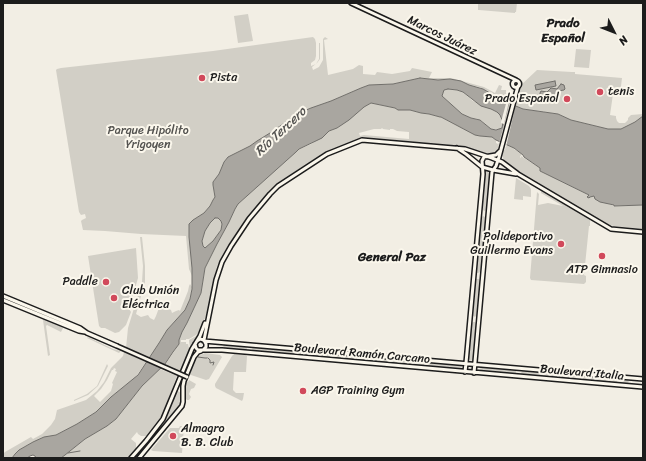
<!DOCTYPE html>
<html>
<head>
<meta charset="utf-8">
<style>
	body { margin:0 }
	#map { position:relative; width:646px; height:461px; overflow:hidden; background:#f2eee4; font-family:Sriracha,sans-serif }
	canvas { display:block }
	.frame { position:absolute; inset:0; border:4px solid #1c1c1c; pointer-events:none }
	.north { position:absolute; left:594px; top:12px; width:40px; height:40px; -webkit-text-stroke:3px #fbf7ec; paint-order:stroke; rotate:132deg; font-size:11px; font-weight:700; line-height:16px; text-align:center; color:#1c1c1c }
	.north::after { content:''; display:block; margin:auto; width:14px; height:18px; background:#1c1c1c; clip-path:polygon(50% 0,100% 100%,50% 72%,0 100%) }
</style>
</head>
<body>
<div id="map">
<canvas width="646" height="461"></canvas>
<div class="frame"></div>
<div class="north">N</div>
</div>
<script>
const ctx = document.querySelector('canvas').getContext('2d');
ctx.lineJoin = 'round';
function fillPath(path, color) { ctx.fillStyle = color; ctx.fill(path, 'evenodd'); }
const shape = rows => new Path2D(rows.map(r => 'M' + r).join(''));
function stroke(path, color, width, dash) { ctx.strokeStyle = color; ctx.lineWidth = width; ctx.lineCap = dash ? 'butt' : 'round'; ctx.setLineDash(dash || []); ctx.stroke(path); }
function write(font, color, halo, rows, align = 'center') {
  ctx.font = font + ' Sriracha,sans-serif'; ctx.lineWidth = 4; ctx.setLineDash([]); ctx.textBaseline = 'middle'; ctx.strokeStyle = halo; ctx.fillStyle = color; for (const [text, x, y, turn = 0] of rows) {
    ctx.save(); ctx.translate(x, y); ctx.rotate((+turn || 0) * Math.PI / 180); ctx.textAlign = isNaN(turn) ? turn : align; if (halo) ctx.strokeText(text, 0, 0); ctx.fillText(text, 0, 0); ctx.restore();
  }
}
fillPath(shape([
	[478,3,517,3,516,12,515,12,515,13,479,10,478,10],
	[248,14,253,41,238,43,234,16],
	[313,37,315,39,316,43,316,56,315,60,311,63,311,66,316,64,319,59,319,43,320,43,320,59,317,63,312,67,313,70,319,67,323,60,323,39,325,37,328,39,324,40,328,75,353,69,359,65,363,66,363,74,375,75,377,72,392,74,410,71,412,68,432,72,429,78,451,78,484,87,495,93,499,85,502,86,501,90,506,90,506,93,507,93,506,98,507,98,506,102,488,91,479,87,469,85,461,81,450,79,438,80,420,78,393,84,369,85,361,88,331,101,311,108,299,113,270,133,257,141,250,146,228,157,224,162,219,174,213,182,213,185,215,197,213,200,210,206,204,213,193,220,189,224,192,261,192,276,189,269,186,236,141,234,105,231,83,230,81,221,82,220,86,218,85,214,81,215,79,212,56,70,57,69,61,68,213,51],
	[576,49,591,50,589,68,574,67],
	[537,70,572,72,575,72,575,74,622,78,620,94,613,94,610,115,616,116,616,118,617,121,619,123,625,123,628,120,628,118,631,115,643,114,643,116,635,122,621,129,608,129,571,120,558,114,544,112,544,111,543,112,523,109,516,106,520,86],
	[448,89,457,90,463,92,473,101,497,112,500,115,503,122,503,126,501,129,491,129,482,121,478,119,471,118,462,114,442,96,444,90],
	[371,103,395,108,398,110,410,110,421,113,429,114,440,117,441,117,475,135,480,136,492,137,496,140,496,143,498,144,499,143,498,148,500,149,496,153,490,154,460,146,363,137,331,149,324,153,272,189,245,220,227,247,217,266,207,313,202,326,198,333,196,335,189,339,186,339,186,340,181,340,181,342,186,342,186,344,188,344,189,348,190,347,189,342,189,340,196,336,198,334,190,348,180,371,165,365,179,344,179,340,182,332,187,323,201,293,205,268,217,244,229,222,235,209,238,204,257,187,275,170,299,149,311,144,329,131,337,128,353,116,364,107],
	[382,128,383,129,390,130,390,129,393,129,397,131,409,132,409,139,364,135,360,136,359,133,374,129,381,129],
	[506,145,514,148,514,149,522,154,520,157,521,158,521,156,540,168,540,171,589,195,590,197,594,196,607,203,614,206,643,205,643,229,614,226,609,225,516,171,506,163,503,158,502,154,503,149,505,150],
	[486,172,488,172,490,175,487,209,486,210,484,211,482,208,485,174],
	[516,178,529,186,531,189,531,197,523,196,523,200,514,199],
	[541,190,590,219,590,226,589,226,584,275,586,276,586,282,584,284,531,280,530,278,537,192,539,194,538,205,548,203,563,206,541,193],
	[483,216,485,217,486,219,481,272,478,273,477,273,476,270,481,218],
	[215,218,218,218,221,221,222,224,221,230,213,241,205,248,203,246,202,241,205,231,210,223],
	[140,237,142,237,145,266,145,282,136,314,141,317,148,315,150,318,154,320,156,316,160,305,171,310,172,313,176,311,179,310,180,311,188,291,189,286,190,284,192,287,190,299,185,310,167,330,149,358,126,348,128,328,142,282,143,266],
	[136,248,138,278,129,309,131,312,126,325,119,332,115,333,105,328,101,328,99,326,88,256],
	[476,279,479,279,480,281,477,315,475,317,472,315],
	[43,319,45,319,55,323,63,328,61,332,47,325,46,326,50,355,48,356,43,320],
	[473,322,475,322,477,324,473,359,471,361,468,358,472,323],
	[88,337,113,349,121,351,119,353,87,338],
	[225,344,246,346,247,349,246,350,225,349,223,346],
	[253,347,254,347,300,351,301,352,301,354,299,355,253,351,252,349],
	[307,351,354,355,355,357,355,359,353,360,307,356,306,354],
	[124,352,146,362,135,378,111,397,96,412,77,424,56,435,48,437,33,442,19,450,15,454,12,458,3,458,3,454,5,452,31,437,33,439,42,434,51,425,55,419,57,410,86,400,97,391,104,382,111,368,123,356],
	[114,368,116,369,115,371,117,372,112,383,113,384,111,391,100,402,94,396,101,389,107,380,112,370,113,370],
	[205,353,220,355,222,357,209,379,206,380,191,375,189,375,198,356],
	[234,354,245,355,247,356,246,372,234,372,233,390,236,393,244,393,243,399,242,401,216,388,215,386,215,384,232,356],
	[361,356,408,360,409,362,407,365,361,361,359,359],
	[416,361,461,365,462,367,460,370,416,366,414,364,414,362],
	[107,364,108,366,98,386,88,395,74,401,74,400,87,394,97,386],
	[481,366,515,369,516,371,516,373,514,374,480,371],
	[160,369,177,376,161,418,148,436,141,436,138,434,137,432,131,439,136,443,136,448,135,452,129,457,127,458,61,458,65,455,85,439,107,426,116,419,142,386],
	[523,370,575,375,576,377,574,380,523,375,521,373],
	[583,375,627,379,629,382,626,384,583,380,581,379,581,377],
	[189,380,196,384,194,388,191,389,189,394,191,397,189,400,187,400,185,398,185,384,186,381,188,382],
	[178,391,181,393,182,394,182,400,180,406,149,442,165,420,176,392],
	[180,426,184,426,182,453,153,451,151,450,170,428,179,428]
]), '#d2cfc6');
const water = shape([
	[420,78,438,80,450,79,461,81,469,85,483,89,506,102,523,109,558,114,571,120,608,129,621,129,635,122,643,116,643,205,614,206,614,205,600,202,595,199,594,196,590,197,589,198,587,197,589,195,540,171,540,168,524,157,523,155,514,148,496,140,492,137,480,136,475,135,441,117,440,117,429,114,421,113,410,110,398,110,395,108,371,103,364,107,349,120,337,128,329,131,322,138,299,149,296,152,238,204,235,209,229,222,217,244,205,268,201,293,187,323,182,332,179,340,179,344,173,352,165,364,142,386,116,419,107,426,85,439,65,455,61,458,36,458,35,456,33,455,30,456,27,458,12,458,15,454,19,450,33,442,44,437,56,435,77,424,96,412,111,397,138,375,159,343,167,330,185,310,190,299,192,289,192,268,189,237,189,224,193,220,204,213,210,206,213,200,215,197,213,185,213,182,219,174,224,162,228,157,250,146,257,141,270,133,299,113,311,108,331,101,361,88,369,85,393,84,420,78],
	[448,89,457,90,463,92,481,106,491,109,497,112,500,115,503,122,502,128,496,130,491,129,480,120,471,118,462,114,442,96,444,90,448,89],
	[215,218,218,218,221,221,222,224,221,230,213,241,205,248,203,246,202,241,205,231,210,223,215,218],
	[555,81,556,86,536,90,535,85,555,81],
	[561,84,564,85,565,89,564,90,558,91,556,96,555,97,542,97,540,95,540,93,541,91,547,92,551,88,557,89,561,84]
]);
fillPath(water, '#a9a6a0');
stroke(water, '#716f6b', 1);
fillPath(shape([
	[507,100,509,101,504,124,501,123,501,122],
	[510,102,516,104,506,147,499,144]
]), '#f2eee4');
stroke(shape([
	[198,357,205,358,207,358],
	[208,358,210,360,210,363,214,362,213,365],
	[68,453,80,451]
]), '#716f6b', 1);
const secondary = shape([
	[351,3,516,80],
	'512.5 84a3.5 3.5 0 1 1 7 0a3.5 3.5 0 1 1-7 0Z',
	[457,148,466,154,482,167,493,170,516,174],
	[3,296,80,328,87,333,117,346],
	[3,300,79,331,85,332],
	[204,340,216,280,222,262,231,246,249,219,270,194,278,186,327,154,362,140,465,149,492,158,502,162,518,174,611,229,643,232],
	[204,341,643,379],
	[195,344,196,348,198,350,203,350,206,347,206,344,204,340,200,339,197,341],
	[203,350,222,350,643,387],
	[465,372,466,363,483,174,482,161,484,157,496,155,500,151],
	[474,373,492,172,496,166,499,157,518,86],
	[131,458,146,441,163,419,192,349,200,336,205,323],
	[139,458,182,406,183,402,183,386,184,381,194,357,198,352,201,351]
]);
stroke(secondary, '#1c1c1c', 6);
stroke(secondary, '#fbf7ec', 3);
const secondaryBridge = shape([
	[117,346,187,377]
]);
stroke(secondaryBridge, '#1c1c1c', 6, []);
stroke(secondaryBridge, '#fbf7ec', 3);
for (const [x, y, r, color] of [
	[202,78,4,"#d1495b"],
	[600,92,4,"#d1495b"],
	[567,99,4,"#d1495b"],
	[561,244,4,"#d1495b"],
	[602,256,4,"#d1495b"],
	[106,282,4,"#d1495b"],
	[114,298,4,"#d1495b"],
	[303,391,4,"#d1495b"],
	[173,436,4,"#d1495b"]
]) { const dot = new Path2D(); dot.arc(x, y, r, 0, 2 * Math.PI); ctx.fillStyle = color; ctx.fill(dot); stroke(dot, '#fbf7ec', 1.5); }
write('12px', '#1c1c1c', '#fbf7ec', [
	["Marcos Juárez",442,36,26],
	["Boulevard Ramón Carcano",362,354,5],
	["Boulevard Italia",582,373,5]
]);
write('12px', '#1c1c1c', '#fbf7ec', [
	["Pista",210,78],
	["tenis",608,92],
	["Prado Español",559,99,"right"],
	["Polideportivo",553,237,"right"],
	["Guillermo Evans",553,251,"right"],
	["ATP Gimnasio",602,270,"center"],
	["Paddle",98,282,"right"],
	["Club Unión",122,291],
	["Eléctrica",122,305],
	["AGP Training Gym",311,391],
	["Almagro",181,429],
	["B. B. Club",181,443]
], 'left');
write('12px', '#53524f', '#fbf7ec', [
	["Parque Hipólito",148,131],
	["Yrigoyen",148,145]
]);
write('bold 13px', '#1c1c1c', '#fbf7ec', [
	["Prado",563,24],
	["Español",563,39],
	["General Paz",392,258]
]);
write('italic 13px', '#545351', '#fbf7ec', [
	["Río Tercero",281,132,-43]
]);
</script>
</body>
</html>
